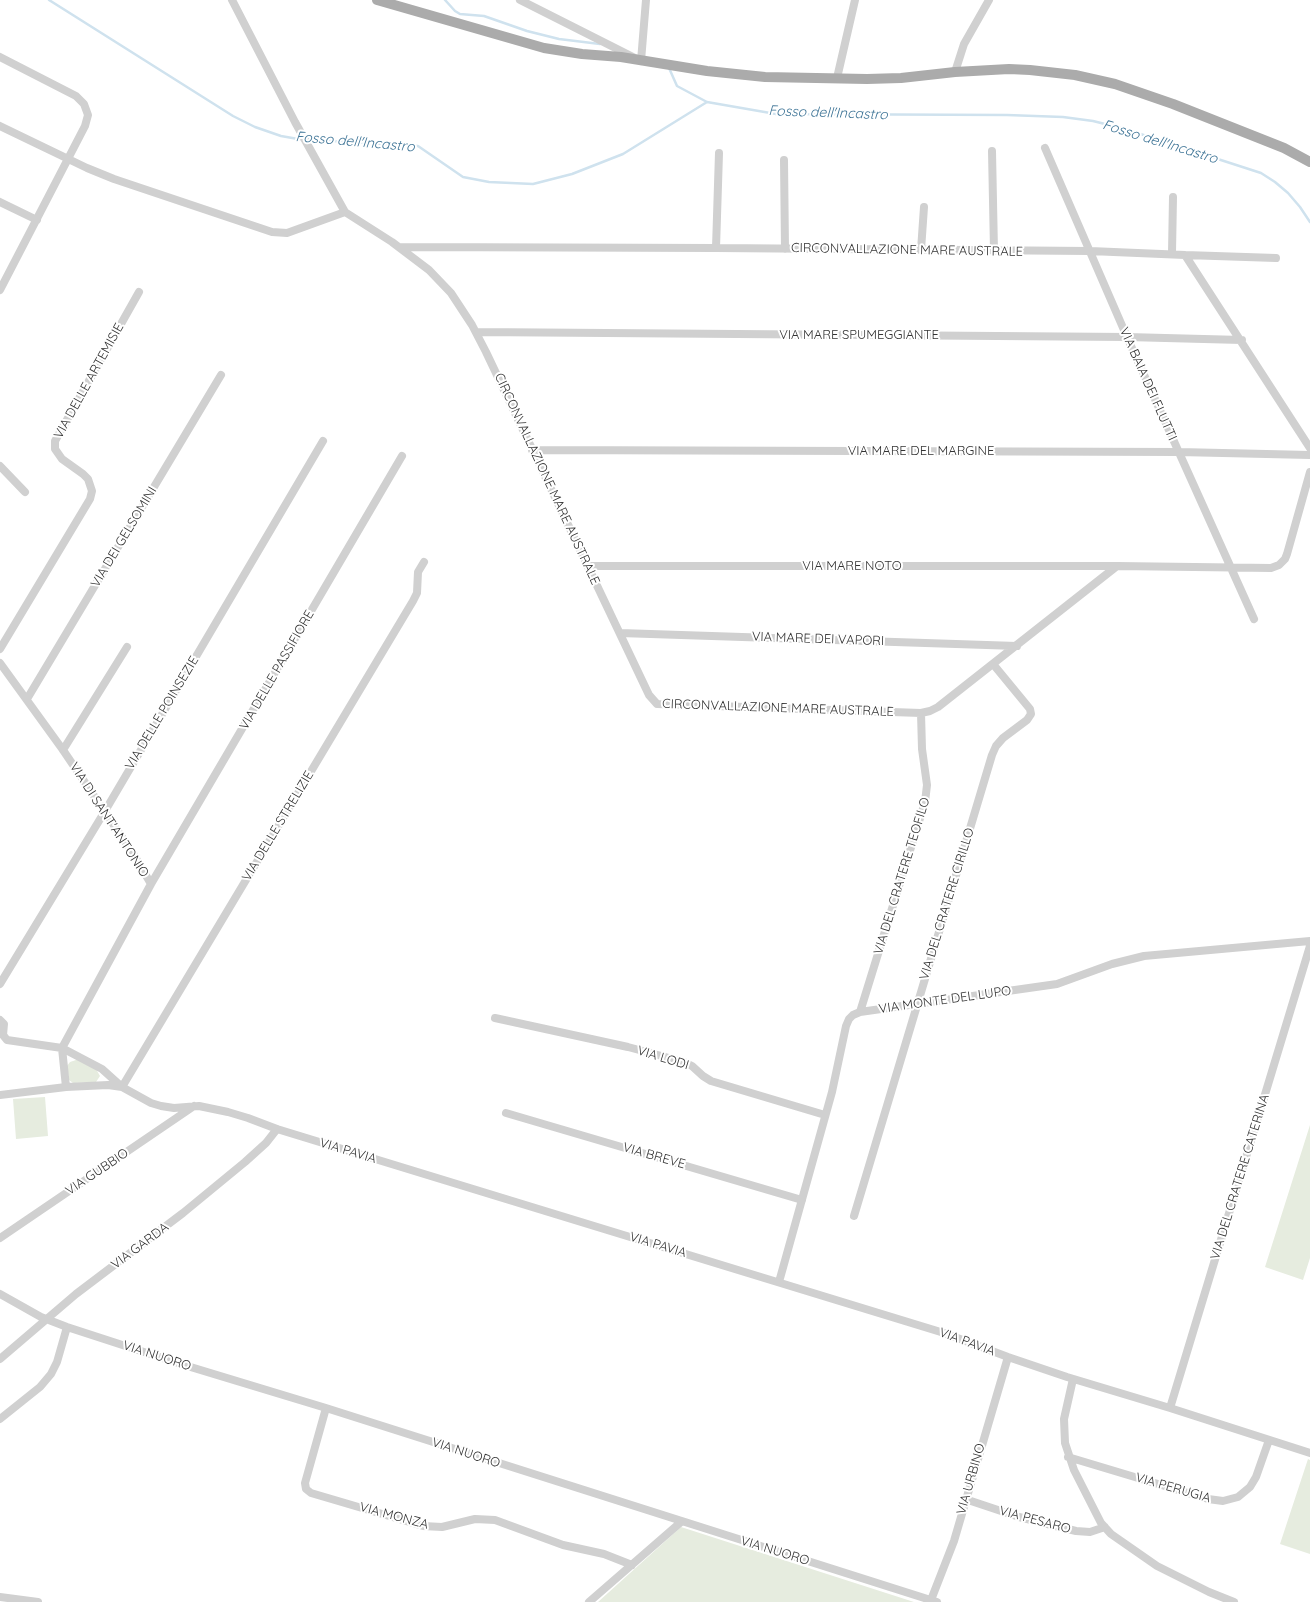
<!DOCTYPE html>
<html>
<head>
<meta charset="utf-8">
<style>
	body { margin:0 }
	canvas { display:block; background:#fff }
</style>
</head>
<body>
<canvas width="1310" height="1602"></canvas>
<script>
const ctx = document.querySelector('canvas').getContext('2d');
ctx.lineJoin = 'round';
function fillPath(path, color) { ctx.fillStyle = color; ctx.fill(path, 'evenodd'); }
const shape = rows => new Path2D(rows.map(r => 'M' + r).join(''));
function stroke(path, color, width, dash) { ctx.strokeStyle = color; ctx.lineWidth = width; ctx.lineCap = dash ? 'butt' : 'round'; ctx.setLineDash(dash || []); ctx.stroke(path); }
function write(font, color, halo, rows, align = 'center') {
  ctx.font = font + ' Quicksand,sans-serif'; ctx.lineWidth = 4; ctx.setLineDash([]); ctx.textBaseline = 'middle'; ctx.strokeStyle = halo; ctx.fillStyle = color; for (const [text, x, y, turn = 0] of rows) {
    ctx.save(); ctx.translate(x, y); ctx.rotate((+turn || 0) * Math.PI / 180); ctx.textAlign = isNaN(turn) ? turn : align; if (halo) ctx.strokeText(text, 0, 0); ctx.fillText(text, 0, 0); ctx.restore();
  }
}
fillPath(shape([
	[79,1059,96,1069,100,1076,96,1082,73,1083,69,1080,67,1066,70,1062],
	[45,1097,48,1136,16,1139,13,1099],
	[1310,1125,1310,1258,1303,1280,1265,1267],
	[1308,1459,1310,1460,1310,1554,1280,1544],
	[681,1527,914,1602,598,1602]
]), '#e6ecdf');
stroke(shape([
	[49,0,233,116,255,127,281,136,298,139,418,146,463,177,489,182,533,184,572,174,623,154,707,102,776,114,1007,115,1063,117,1093,121,1125,129,1261,173,1275,182,1288,193,1300,207,1310,222],
	[445,0,455,11,460,14,484,16,527,31,559,39,600,44],
	[669,68,677,86,707,102]
]), '#cfe2ee', 2.5);
stroke(shape([
	[232,0,295,122,345,212,392,242,429,270,451,293,472,325,486,352,649,695,657,704,921,713,930,711,938,707,1117,566,1271,568,1279,565,1285,559,1287,554,1310,472],
	[520,0,641,61,646,0],
	[0,57,76,96,84,104,88,115,85,126,0,290],
	[955,72,964,44,989,0],
	[837,78,855,0],
	[0,126,87,168,114,179,272,232,287,233,345,212],
	[1045,148,1127,337,1254,619],
	[992,151,994,251],
	[784,160,785,249],
	[0,202,37,220],
	[399,247,716,248,1090,251,1185,255,1310,448],
	[716,248,719,153],
	[921,250,924,207],
	[1172,253,1173,197],
	[1185,255,1276,258],
	[476,332,1127,337,1242,340],
	[532,450,1179,452,1310,455],
	[0,466,25,492],
	[588,566,1117,566],
	[620,633,1017,646],
	[0,649,90,499,92,491,88,479,83,474,62,459,55,449,55,441,139,292],
	[0,663,63,750,134,855,151,884,62,1048],
	[27,699,221,375],
	[63,750,127,647],
	[151,884,402,456],
	[0,984,105,811,323,441],
	[860,1012,925,802,927,785,922,749,921,713],
	[495,1018,628,1047,684,1062,692,1066,703,1076,711,1081,825,1115],
	[0,1020,4,1024,3,1035,7,1040,62,1048,102,1069,122,1087],
	[62,1048,66,1087],
	[122,1087,413,601,417,593,418,572,424,562],
	[0,1095,66,1087,108,1085,122,1087,151,1103,161,1106,174,1108,199,1106,228,1112,248,1118,277,1129,944,1333,1008,1357,1067,1377,1170,1408,1310,1453],
	[506,1113,802,1200],
	[854,1216,992,755,996,746,1003,738,1027,720,1031,714,1030,709,993,664],
	[0,1238,194,1106],
	[779,1282,832,1092,846,1026,849,1019,853,1015,860,1012,1057,984,1112,964,1144,956,1310,941],
	[0,1294,41,1317,67,1327,184,1365,326,1408,937,1602],
	[0,1359,76,1294,183,1213,245,1162,266,1143,277,1129],
	[1073,1379,1064,1419,1065,1443,1074,1470,1101,1523,1111,1534,1157,1566,1209,1592,1234,1602],
	[326,1408,305,1483,306,1489,311,1493,423,1526,442,1527,475,1519,495,1520,563,1545,604,1554,632,1565],
	[1170,1408,1310,946],
	[0,1419,40,1387,51,1374,57,1362,67,1327],
	[1068,1457,1208,1499,1223,1501,1238,1497,1250,1487,1256,1477,1269,1440],
	[965,1499,1019,1517,1076,1531,1090,1532,1105,1527],
	[0,1597,38,1602],
	[931,1600,954,1541,1008,1357],
	[589,1602,681,1522]
]), '#d0d0d0', 8);
stroke(shape([
	[377,0,544,48,582,54,621,57,707,71,765,77,867,79,901,78,955,72,1009,69,1030,70,1075,75,1115,84,1173,104,1284,148,1310,162]
]), '#ababab', 10);
write('13px', '#333', '#fff', [
	["CIRCONVALLAZIONE MARE AUSTRALE",907,250,1],
	["VIA MARE SPUMEGGIANTE",859,335],
	["VIA DELLE ARTEMISIE",89,381,-61],
	["VIA BAIA DEI FLUTTI",1148,384,66],
	["VIA MARE DEL MARGINE",921,451],
	["CIRCONVALLAZIONE MARE AUSTRALE",547,479,65],
	["VIA DEI GELSOMINI",124,537,-59],
	["VIA MARE NOTO",852,566],
	["VIA MARE DEI VAPORI",818,639,2],
	["VIA DELLE PASSIFIORE",277,670,-60],
	["CIRCONVALLAZIONE MARE AUSTRALE",778,708,2],
	["VIA DELLE POINSEZIE",162,713,-59],
	["VIA DI SANT'ANTONIO",109,820,57],
	["VIA DELLE STRELIZIE",278,826,-59],
	["VIA DEL CRATERE TEOFILO",902,876,-73],
	["VIA DEL CRATERE CIRILLO",947,904,-73],
	["VIA MONTE DEL LUPO",945,1000,-8],
	["VIA LODI",663,1058,17],
	["VIA PAVIA",348,1151,17],
	["VIA BREVE",654,1156,16],
	["VIA GUBBIO",97,1172,-34],
	["VIA DEL CRATERE CATERINA",1240,1177,-73],
	["VIA PAVIA",658,1245,17],
	["VIA GARDA",140,1246,-37],
	["VIA PAVIA",967,1342,20],
	["VIA NUORO",157,1356,18],
	["VIA NUORO",466,1453,18],
	["VIA URBINO",971,1479,-74],
	["VIA PERUGIA",1173,1488,16],
	["VIA MONZA",394,1516,15],
	["VIA PESARO",1035,1520,15],
	["VIA NUORO",775,1551,17]
]);
write('italic 14px', '#3f7597', '#fff', [
	["Fosso dell'Incastro",828,113,2],
	["Fosso dell'Incastro",355,142,5],
	["Fosso dell'Incastro",1160,142,17]
]);
</script>
</body>
</html>
